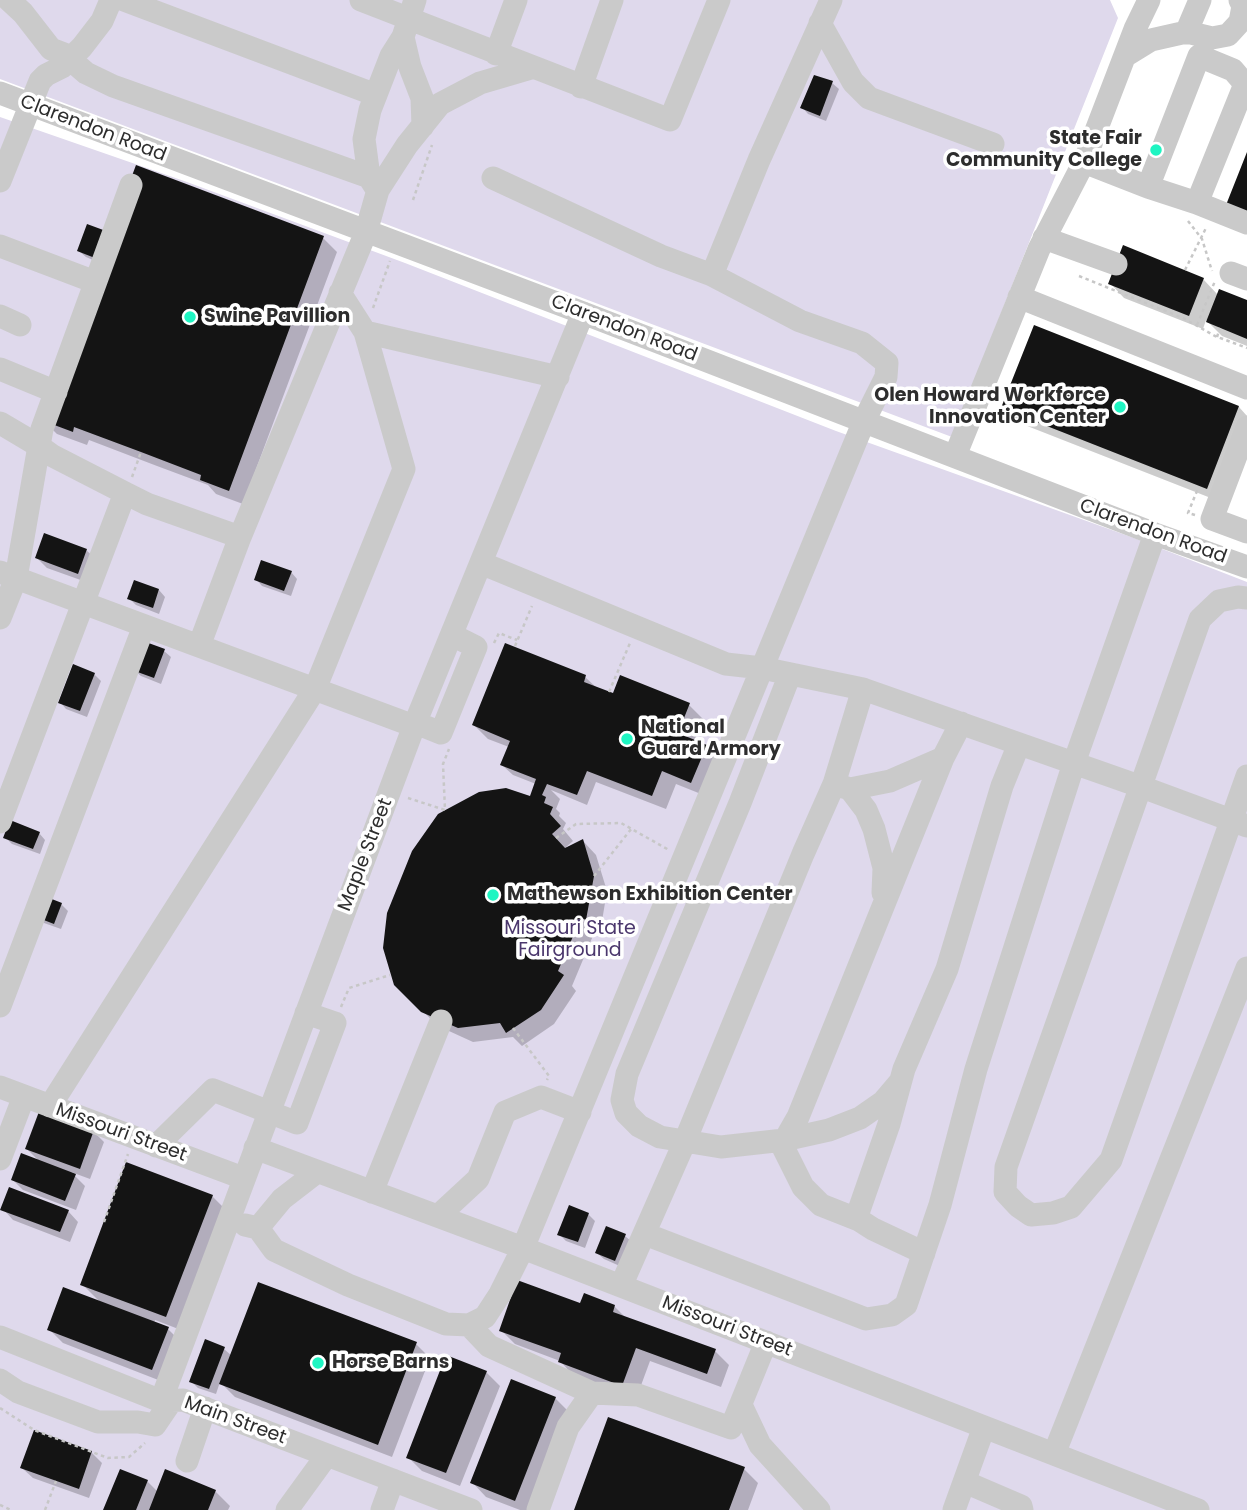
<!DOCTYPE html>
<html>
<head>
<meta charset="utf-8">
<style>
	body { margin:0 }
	canvas { display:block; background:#fff }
</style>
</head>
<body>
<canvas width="1247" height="1510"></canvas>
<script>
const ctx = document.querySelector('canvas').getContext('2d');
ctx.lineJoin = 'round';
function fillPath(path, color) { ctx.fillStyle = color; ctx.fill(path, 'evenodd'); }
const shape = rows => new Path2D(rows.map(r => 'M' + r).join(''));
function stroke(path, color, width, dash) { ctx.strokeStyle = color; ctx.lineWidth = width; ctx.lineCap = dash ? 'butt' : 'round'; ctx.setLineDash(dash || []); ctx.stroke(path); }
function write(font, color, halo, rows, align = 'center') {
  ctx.font = font + ' Poppins,sans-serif'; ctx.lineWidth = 7; ctx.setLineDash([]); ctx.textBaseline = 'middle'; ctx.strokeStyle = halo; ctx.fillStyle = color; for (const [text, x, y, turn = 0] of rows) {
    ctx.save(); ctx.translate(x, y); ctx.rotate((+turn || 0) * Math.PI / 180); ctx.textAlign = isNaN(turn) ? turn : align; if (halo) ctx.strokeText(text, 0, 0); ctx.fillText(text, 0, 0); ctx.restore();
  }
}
fillPath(shape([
	[0,0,1110,0,1118,18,952,437,0,79],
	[0,117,187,182,405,263,836,431,1134,538,1247,582,1247,1510,0,1510]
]), '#dfd9ec');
fillPath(shape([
	[832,83,839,89,826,121,808,114,802,107],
	[323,238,337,252,243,504,216,494,208,485,157,466,89,440,87,445,57,434,43,420,102,264,86,257,79,251],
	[1203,279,1218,295,1247,302,1247,346,1222,336,1206,320,1203,329,1124,298,1110,283],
	[1239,407,1247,416,1247,435,1221,502,1017,422,1003,408],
	[86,550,97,560,89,583,47,568,37,558],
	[291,572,297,579,291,596,262,586,256,579],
	[159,590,165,597,159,614,136,605,129,598],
	[164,651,171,657,161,684,141,676,134,670],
	[94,674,101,681,87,717,66,709,60,702],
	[585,677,598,689,614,695,689,705,703,719,694,742,706,746,720,760,706,796,676,784,666,809,596,782,587,805,551,790,560,799,556,809,560,813,559,816,566,823,563,829,573,841,565,848,583,841,596,855,607,891,600,933,595,931,572,986,576,991,554,1024,522,1046,513,1037,473,1042,438,1026,395,984,531,798,536,784,513,775,502,765,509,747,488,739,474,725],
	[39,833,45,840,40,854,12,844,5,837],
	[61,904,68,911,61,929,44,923,38,917],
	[93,1131,104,1142,90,1179,71,1172,85,1186,76,1210,23,1190,13,1180,40,1162,27,1149],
	[212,1196,226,1210,181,1330,155,1320,154,1324,168,1329,182,1343,166,1383,63,1343,49,1329,101,1303,82,1284],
	[3,1209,68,1211,78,1222,70,1242,13,1220],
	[588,1214,595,1221,585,1248,566,1241,559,1234],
	[607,1228,625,1236,632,1242,622,1267,604,1259,597,1253],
	[581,1305,614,1306,627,1319,715,1351,729,1365,721,1387,650,1361,636,1399,574,1376,560,1361,515,1344,501,1330],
	[416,1344,430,1358,392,1457,235,1397,220,1382,216,1394,198,1388,191,1381,224,1349,232,1356],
	[486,1372,500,1386,460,1486,422,1471,408,1457],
	[555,1398,569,1412,530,1510,520,1510,486,1497,472,1482],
	[91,1452,102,1463,89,1498,33,1478,22,1468],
	[744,1469,758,1483,748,1510,576,1510],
	[166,1472,215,1491,230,1506,228,1510,105,1510,147,1481,158,1492]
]), '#0003');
fillPath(shape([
	[814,75,833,81,820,116,800,108],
	[1247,152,1247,213,1226,205],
	[136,165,324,236,229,491,200,480,201,475,141,452,74,427,73,432,41,420],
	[87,224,106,231,95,258,77,251],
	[1123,245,1204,278,1189,316,1108,284],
	[1219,289,1247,300,1247,339,1206,322],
	[1034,325,1239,406,1207,489,1001,408],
	[44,533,87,549,78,574,35,558],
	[261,560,292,571,284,591,254,580],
	[134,580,159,589,153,608,127,599],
	[143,641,165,649,154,678,132,670],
	[505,643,586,675,584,682,613,693,620,675,690,703,678,733,707,745,691,783,662,771,652,796,587,771,577,795,547,784,542,795,546,797,544,803,553,807,550,814,561,826,552,834,565,848,583,839,594,876,586,920,581,918,558,971,564,975,541,1010,506,1033,500,1023,458,1028,421,1012,394,985,383,948,387,913,412,851,438,814,479,792,506,788,530,796,536,779,500,765,510,741,472,725],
	[73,664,95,673,80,711,58,703],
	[10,820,40,832,33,849,3,838],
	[44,896,62,903,54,924,36,917],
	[40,1109,94,1130,80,1169,25,1149],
	[21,1153,76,1174,65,1201,11,1180],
	[126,1162,213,1195,166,1317,80,1285],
	[9,1187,69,1210,60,1232,0,1210],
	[569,1205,589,1213,578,1242,557,1235],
	[606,1226,626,1234,615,1261,595,1253],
	[517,1280,580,1303,584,1293,615,1305,613,1312,716,1349,707,1374,636,1348,622,1386,558,1362,561,1353,499,1331],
	[258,1282,417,1342,378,1445,219,1384],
	[63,1287,169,1327,152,1370,47,1330],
	[205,1339,225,1347,209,1389,189,1382],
	[446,1355,487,1371,446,1473,406,1458],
	[511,1379,556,1397,515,1501,470,1483],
	[608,1417,745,1467,729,1510,574,1510],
	[34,1430,92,1451,79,1489,20,1468],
	[120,1469,148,1480,136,1510,103,1510],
	[165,1469,216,1490,208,1510,149,1510]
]), '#141414');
stroke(shape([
	[413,200,432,145],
	[1188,221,1202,239,1212,271],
	[1185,270,1206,228],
	[1079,276,1183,318,1215,336,1247,348],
	[373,308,390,261],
	[1197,325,1215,281],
	[1217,337,1220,328],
	[132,477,141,452],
	[1195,515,1188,513,1197,491,1201,492],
	[494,643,499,633,517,640],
	[515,646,532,606],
	[609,692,630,643],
	[408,798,445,810,443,764,449,749],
	[556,838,576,824,621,823,669,850],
	[594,876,632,828],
	[341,1007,349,988,390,975],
	[513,1028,549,1076,547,1080],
	[104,1222,128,1154],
	[0,1408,34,1430,108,1458,129,1457,145,1443],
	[0,1505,11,1510],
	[45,1510,56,1481]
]), '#c7c7c7', 2.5, [3.5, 3.5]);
stroke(shape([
	[9,0,23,13,51,49,64,54,86,73,113,86,369,177],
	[124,0,376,95],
	[361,0,670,120,719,0],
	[415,0,403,37,410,67,422,98,423,126],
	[820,23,853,82,869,98,993,144],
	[1186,33,1200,0],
	[496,54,516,0],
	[1125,56,1151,40,1182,33,1191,33,1212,38,1228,35,1240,22,1243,6,1240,0],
	[1199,56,1233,70,1245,84,1197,203,1148,187,1199,56],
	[581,87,612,0],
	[0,93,583,313,1155,534,1247,567],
	[1084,162,1148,187],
	[493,178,661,256,712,275],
	[0,181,40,81,46,75,62,67,82,47,102,21,111,0],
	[376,188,369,177,364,139,370,110,391,56,403,37],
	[1197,203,1247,223],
	[1044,238,1116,264],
	[0,246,95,282],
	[1231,273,1247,279],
	[1019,297,1247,388],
	[0,316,20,325],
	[365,332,558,377],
	[0,369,56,392],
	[0,423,39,446,16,578,0,618],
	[1247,427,1212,519,1247,532],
	[955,456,1039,249,1084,162,1135,29,1149,0],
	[125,493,147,504,240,537],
	[481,563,726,664,762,668,863,689,1142,787,1247,826],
	[0,572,414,726],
	[1247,598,1238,597,1219,601,1200,619,1006,1167,1005,1192,1018,1206,1031,1215,1053,1213,1071,1207,1111,1160,1247,776],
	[199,646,240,537,366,232,378,190,407,145,440,104,480,83,531,68],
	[790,674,740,803,627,1074,622,1100,626,1113,639,1126,660,1137,721,1147,784,1140,829,1130,860,1118,883,1102,900,1082],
	[416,723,441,733,476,647,452,635],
	[837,785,850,789,890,781,943,758],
	[850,789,866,810,874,829,884,868,883,893],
	[0,822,125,493,53,456,39,446,42,429,131,185],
	[0,1006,144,626],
	[0,1087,243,1178],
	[50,1106,315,689,404,469,365,332,340,293],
	[156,1146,213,1090,297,1123,335,1023,306,1013],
	[255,1148,523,1248,1198,1510],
	[0,1159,24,1096],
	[372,1192,441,1021],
	[438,1216,478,1179,505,1112,541,1097,580,1112],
	[859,1220,821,1205,803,1187,782,1145,798,1117,943,758,961,723],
	[245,1225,258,1228,282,1199,317,1172],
	[258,1228,274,1250,348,1285,446,1324,469,1325,485,1317,500,1294,523,1248,864,421,886,377,887,363,862,343,800,321,712,275,759,160,831,0],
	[645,1234,866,1319,892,1315,906,1305,940,1205,976,1069,1074,763,1155,534],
	[924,1253,873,1229,859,1220,858,1213,889,1124,904,1069,947,969,1002,786,1019,744],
	[621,1286,685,1141,803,854,834,784,863,689],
	[469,1325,489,1346,592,1393],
	[0,1337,161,1401,183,1400,471,1510],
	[0,1380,18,1392,98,1422,138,1422,155,1425,172,1400],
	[161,1401,414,726,583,313],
	[741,1405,760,1445,819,1510],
	[1054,1454,1247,968],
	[187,1461,205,1408],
	[965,1482,1021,1506,1022,1510],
	[287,1510,327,1455],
	[382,1510,393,1480],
	[538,1510,568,1427,592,1393,638,1395,731,1428,766,1342],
	[954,1510,984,1427]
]), '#cacaca', 23);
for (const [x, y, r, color] of [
	[1156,150,7,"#1ef5c2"],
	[190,317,7,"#1ef5c2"],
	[1120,407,7,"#1ef5c2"],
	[627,739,7,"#1ef5c2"],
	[493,895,7,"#1ef5c2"],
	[318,1363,7,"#1ef5c2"]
]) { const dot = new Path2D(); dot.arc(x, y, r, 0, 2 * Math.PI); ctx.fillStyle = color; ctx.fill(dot); stroke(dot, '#fff', 2.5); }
write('19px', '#2d2d2d', '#fff', [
	["Clarendon Road",93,129,21],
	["Clarendon Road",624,329,21],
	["Clarendon Road",1153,532,20],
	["Maple Street",366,855,-69],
	["Missouri Street",121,1133,20],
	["Missouri Street",727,1327,21],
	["Main Street",235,1421,20]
]);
write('bold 19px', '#2d2d2d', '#fff', [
	["State Fair",1142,139,"right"],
	["Community College",1142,161,"right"],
	["Swine Pavillion",204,317],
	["Olen Howard Workforce",1106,396,"right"],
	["Innovation Center",1106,418,"right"],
	["National",641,728],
	["Guard Armory",641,750],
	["Mathewson Exhibition Center",507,895],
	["Horse Barns",332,1363]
], 'left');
write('19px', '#4b376d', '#fff', [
	["Missouri State",570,929],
	["Fairground",570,951]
]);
</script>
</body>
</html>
